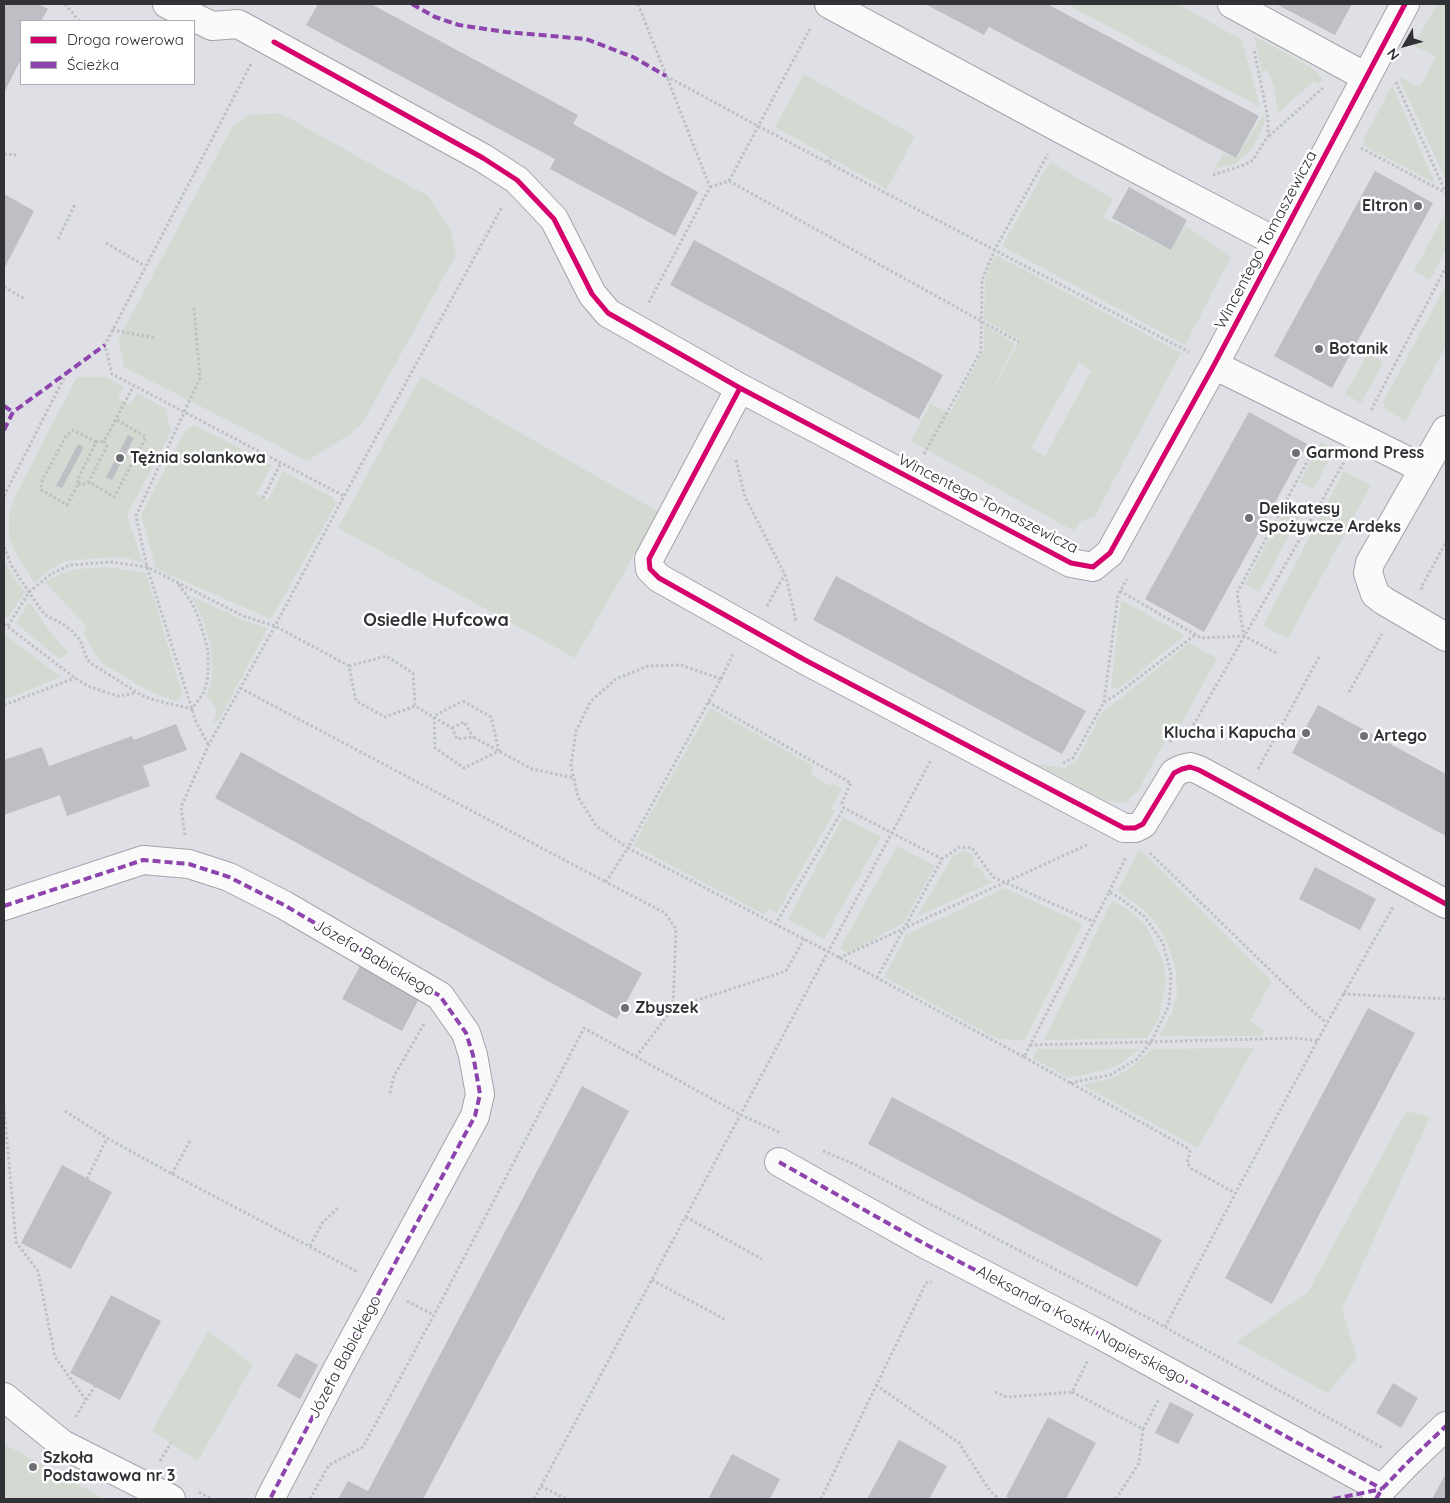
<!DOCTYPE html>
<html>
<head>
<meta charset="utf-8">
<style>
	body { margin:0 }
	#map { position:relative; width:1450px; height:1503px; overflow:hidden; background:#dee0e6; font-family:Quicksand,sans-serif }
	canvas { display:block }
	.frame { position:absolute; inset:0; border:5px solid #303236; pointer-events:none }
	.legend { position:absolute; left:20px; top:20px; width:175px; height:65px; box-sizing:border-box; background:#fff; border:1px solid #acadaf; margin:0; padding:6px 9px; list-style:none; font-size:15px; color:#303236 }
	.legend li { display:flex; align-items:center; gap:10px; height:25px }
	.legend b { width:25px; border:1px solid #acadaf }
	.north { position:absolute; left:1380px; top:20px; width:50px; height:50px; -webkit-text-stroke:4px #fff; paint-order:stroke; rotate:232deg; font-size:14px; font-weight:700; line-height:20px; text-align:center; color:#303236 }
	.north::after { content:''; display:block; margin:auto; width:18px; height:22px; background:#303236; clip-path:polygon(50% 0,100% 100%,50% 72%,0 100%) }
</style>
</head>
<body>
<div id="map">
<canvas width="1450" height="1503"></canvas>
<div class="frame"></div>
<ul class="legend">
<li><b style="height:6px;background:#d6006c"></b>Droga rowerowa</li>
<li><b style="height:6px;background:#8e44ad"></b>Ścieżka</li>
</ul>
<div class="north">N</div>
</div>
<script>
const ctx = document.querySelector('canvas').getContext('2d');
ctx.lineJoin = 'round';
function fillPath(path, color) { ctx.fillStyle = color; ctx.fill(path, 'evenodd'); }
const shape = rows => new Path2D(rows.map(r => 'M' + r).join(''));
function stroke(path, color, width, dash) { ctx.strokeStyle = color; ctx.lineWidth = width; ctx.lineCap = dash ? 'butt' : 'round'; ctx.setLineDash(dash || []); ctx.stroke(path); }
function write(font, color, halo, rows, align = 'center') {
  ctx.font = font + ' Quicksand,sans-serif'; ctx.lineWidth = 5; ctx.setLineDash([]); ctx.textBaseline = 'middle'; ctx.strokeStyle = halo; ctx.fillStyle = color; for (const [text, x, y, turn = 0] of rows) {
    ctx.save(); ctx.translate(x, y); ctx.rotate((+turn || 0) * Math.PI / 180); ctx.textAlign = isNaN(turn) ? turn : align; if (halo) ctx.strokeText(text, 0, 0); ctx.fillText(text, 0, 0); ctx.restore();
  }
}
fillPath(shape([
	[1066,4,1178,4,1242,40,1260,107],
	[1439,4,1446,4,1446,180,1398,76,1420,87,1436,57,1414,46,1435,7],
	[1254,36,1314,69,1323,79,1317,85,1314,81,1278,113,1274,87,1267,69,1262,74],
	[804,74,915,136,887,189,775,127],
	[1392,85,1435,183,1364,146,1363,141],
	[280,113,428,196,451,230,456,255,362,424,350,434,307,461,124,367,118,340,232,127,248,115],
	[1264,114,1266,119,1258,139,1247,154,1235,164,1214,169,1224,153,1236,158],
	[1050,162,1113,199,1104,217,1171,250,1185,225,1231,257,1185,345,1002,246],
	[1446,211,1446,249,1430,280,1414,271],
	[998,256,1181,353,1095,516,1080,522,1074,531,911,441,930,404,950,413,984,349,984,323,1015,344,988,398,1020,340,984,319,985,280,994,257],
	[1079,362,1091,371,1045,456,1031,448],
	[1446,285,1446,346,1406,421,1387,411,1383,402],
	[1368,353,1384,362,1361,403,1345,394],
	[421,376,659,512,575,658,338,528],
	[77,377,106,377,124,387,118,398,125,402,131,405,137,393,166,409,171,432,127,515,143,563,127,558,114,557,65,561,51,569,34,583,14,550,9,536,9,514,15,496],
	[194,425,272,465,256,494,263,498,268,500,283,471,333,498,336,504,271,619,156,569,141,515,185,431],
	[1321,442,1335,450,1313,489,1300,482],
	[1344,471,1371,485,1288,639,1263,626],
	[1289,503,1302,511,1259,592,1245,584],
	[4,559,11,573,25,592,8,618,4,616],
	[106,567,146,573,183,695,176,701,160,696,142,687,99,661,83,632,87,627,45,582,62,573,77,569],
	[191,596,245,621,268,628,219,720,213,723,216,715,216,709,211,700,206,696,211,685,212,675,211,644,201,615],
	[1121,600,1185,635,1118,689,1111,688],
	[29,602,51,633,69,653,59,659,16,623],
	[4,631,8,637,61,677,4,700],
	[1189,643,1217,658,1178,730,1172,728,1138,791,1125,803,1106,801,1037,764,1065,768,1077,760,1101,714],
	[710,708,812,765,813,770,811,775,831,786,833,783,842,789,831,808,835,811,777,913,768,908,765,915,633,845],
	[843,817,881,837,824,939,788,919],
	[897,846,935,866,904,922,848,954,840,948],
	[961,851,971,853,975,859,973,865,983,871,986,879,993,882,916,917,953,856],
	[1139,851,1144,853,1272,981,1250,1021,1264,1030,1261,1036,1159,1036,1172,1012,1177,994,1176,972,1170,951,1164,936,1155,922,1143,909,1117,891],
	[1005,888,1083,924,1025,1040,997,1039,884,977,906,935],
	[1112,900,1133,913,1147,927,1163,961,1166,983,1159,1018,1147,1038,1044,1040],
	[1254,1048,1198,1148,1082,1085,1112,1078,1129,1069,1152,1049],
	[1038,1049,1140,1049,1120,1064,1106,1070,1068,1078,1033,1058],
	[1406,1111,1430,1117,1342,1309,1357,1358,1327,1393,1236,1342,1308,1292],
	[208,1331,253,1365,198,1461,152,1431],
	[4,1444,105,1499,4,1499]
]), '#d4dad1');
fillPath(shape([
	[4,4,38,4,48,9,41,21,21,21,21,59,4,93],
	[318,4,371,4,578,115,573,124,698,192,675,236,550,169,555,159,306,25],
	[925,4,1047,4,1259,116,1236,158,989,27,984,35],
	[1276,4,1352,4,1335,35],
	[1375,171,1433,203,1332,388,1274,356],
	[1129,187,1187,220,1171,250,1112,218],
	[4,194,34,211,4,269],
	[694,240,943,375,919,419,670,285],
	[1249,412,1307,444,1204,632,1145,599],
	[128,435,134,438,112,480,106,477],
	[78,444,84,447,62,488,56,486],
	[836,576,1086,711,1062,754,813,620],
	[1318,705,1446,774,1446,836,1292,753],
	[176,724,187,750,143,766,150,786,67,816,60,795,4,815,4,760,42,747,49,766,132,736,134,740],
	[241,752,642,973,617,1019,215,798],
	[1315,867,1376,899,1360,930,1299,899],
	[360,966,420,997,402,1031,342,999],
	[1368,1008,1415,1033,1272,1304,1225,1278],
	[582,1086,629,1111,423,1499,338,1499,348,1481,368,1491],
	[892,1097,1162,1240,1137,1287,868,1144],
	[62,1165,112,1192,71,1269,21,1243],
	[111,1295,161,1321,120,1400,70,1373],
	[296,1353,318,1365,300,1399,277,1386],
	[1393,1383,1418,1398,1401,1428,1376,1413],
	[1170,1402,1194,1414,1178,1444,1155,1433],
	[1048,1417,1096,1443,1066,1499,1011,1499,1006,1497],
	[899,1440,947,1466,929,1499,867,1499],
	[732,1454,780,1479,770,1499,708,1499],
	[1446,1473,1446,1499,1432,1499]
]), '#bebfc4');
const minor = shape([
	[167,4,212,26,238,24,483,158,517,180,554,219,592,294,608,313,740,388,1071,563,1093,567,1110,553,1214,365,1405,4],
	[829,4,1061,129,1278,243],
	[1232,4,1366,77],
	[1214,365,1424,469],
	[740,388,649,559,650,569,659,578,805,660,1124,828,1135,828,1143,824,1174,773,1182,769,1190,767,1199,770,1446,904],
	[1446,430,1370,563,1368,573,1375,594,1384,601,1446,637],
	[4,906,143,860,189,864,229,877,284,905,440,996,466,1033,473,1055,480,1094,475,1116,337,1370,270,1499],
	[779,1162,925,1244,1101,1335,1382,1489],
	[4,1397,62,1444,171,1499],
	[1376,1499,1382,1489,1408,1462,1446,1426]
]);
stroke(minor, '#a3a4a8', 30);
stroke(shape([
	[65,4,79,21],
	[638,4,710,187,648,304],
	[251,64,105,345,112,374,344,496],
	[666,76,758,126,1189,352],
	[1396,82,1446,193],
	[1269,136,1324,87],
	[1361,148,1446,193],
	[4,154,16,155],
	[828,162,831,157],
	[1213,175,1244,165,1253,160,1268,136,1268,118,1254,50],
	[729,181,1019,342],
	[710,187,729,181,811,27],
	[58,239,75,204],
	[106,243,145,266],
	[4,287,25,299],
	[194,308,200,378,136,516,147,567,192,709,195,720,208,744],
	[112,330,156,338],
	[1371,410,1446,267],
	[96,442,73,430,66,436,41,483,41,490,67,505,78,484,78,479,96,442,104,441,134,385],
	[924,454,981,351,982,280,995,249,1048,154],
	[736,460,745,497,786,577,796,621],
	[88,483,107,446,104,441],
	[78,484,81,485,90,482,114,497,146,437,115,419],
	[4,496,66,374],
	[263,498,281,463],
	[4,547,11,565,39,607,45,615,63,624,71,630,80,640,87,659,92,664,141,695,154,700,192,709,204,692,208,677,208,650,199,619,192,603,177,582],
	[1423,589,1421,588,1446,542],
	[1120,591,1201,638,1244,636],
	[767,606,785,574],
	[4,624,75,678,90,687,118,696,136,693],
	[8,626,29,592,51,574,70,565,111,562,147,567,243,616,275,626,349,666,356,701,385,717,415,706,452,728,457,739,473,737,532,769,574,778],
	[1276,653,1244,636,1237,593,1315,447],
	[349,666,386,656,413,673,415,706],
	[721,679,734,652],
	[240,688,606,882],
	[1349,692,1382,634],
	[463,701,491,717,499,751,464,768,435,748,434,716,463,701],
	[708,702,851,783,842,802,844,808,942,859],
	[1104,702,1116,695,1195,635],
	[4,705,75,678],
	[452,728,464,722,473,737],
	[1186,738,1344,462],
	[1170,742,1173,736,1179,739],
	[1063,763,1073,758,1104,702,1118,595,1127,579],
	[1258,769,1319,657],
	[185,835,181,807,209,744,275,626,344,496,502,207],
	[1150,853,1310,1009,1327,1023],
	[1109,892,1126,857],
	[775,925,844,808],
	[839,958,1089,844],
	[877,978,942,859,960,847,972,848,993,877,1094,922],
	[1343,994,1446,999],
	[673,1008,676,929,665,913,606,882,628,848,596,826,578,797,571,765,576,731,591,701,616,679,648,666,681,665,721,679,628,848,829,952,1024,1057,1109,892,1120,898,1145,917,1163,943,1171,974,1169,1005,1151,1042,1137,1059,1110,1075,1070,1083],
	[1030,1045,1295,1038,1318,1041],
	[636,1057,673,1008,786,971,804,939],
	[1024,1057,1189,1149,1190,1152,1187,1163,1192,1169,1235,1193],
	[390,1093,394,1076,424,1024],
	[4,1107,16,1242,38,1271,55,1357,86,1400,75,1418],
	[65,1111,107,1138,172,1174,358,1272],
	[823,1151,854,1164,1152,1320,1383,1448],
	[172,1174,191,1139],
	[87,1179,107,1138],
	[686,1217,762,1259],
	[310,1246,323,1222,338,1208],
	[652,1280,726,1320],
	[407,1301,434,1315],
	[1165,1327,1243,1179,1327,1023,1393,907],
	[876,1385,959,1443,990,1491,999,1499],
	[995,1392,1007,1397,1072,1392,1088,1360],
	[1072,1392,1143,1429,1159,1399],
	[86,1400,95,1386],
	[160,1461,171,1443],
	[541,1486,566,1499],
	[199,1492,211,1499],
	[310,1499,329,1465,363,1447,434,1315,584,1028,741,1115,781,1133],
	[534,1499,931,760],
	[821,1499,926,1283,932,1282],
	[1116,1499,1139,1463,1143,1429]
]), '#bec0c1', 3, [2.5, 2.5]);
stroke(minor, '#fafafb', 28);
stroke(shape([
	[412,4,435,17,459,25,506,32,586,39,633,57,666,76],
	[4,406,13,412],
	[4,430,13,412,105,345],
	[4,906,143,860,189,864,229,877,284,905,440,996,466,1033,473,1055,480,1094,475,1116,337,1370,270,1499],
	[779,1162,925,1244,1101,1335,1382,1489],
	[1333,1499,1382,1489],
	[1376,1499,1382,1489,1408,1462,1446,1426]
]), '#8e44ad', 4, [8, 4]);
stroke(shape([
	[274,42,483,158,517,180,554,219,592,294,608,313,740,388,1071,563,1093,567,1110,553,1214,365,1405,4],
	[740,388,649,559,650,569,659,578,805,660,1124,828,1135,828,1143,824,1174,773,1182,769,1190,767,1199,770,1446,904]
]), '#d6006c', 5);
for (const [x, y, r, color] of [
	[1418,206,5,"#6d6f74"],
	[1319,349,5,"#6d6f74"],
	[1296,453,5,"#6d6f74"],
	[120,458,5,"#6d6f74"],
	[1249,518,5,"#6d6f74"],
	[1306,733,5,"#6d6f74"],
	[1364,736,5,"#6d6f74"],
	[625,1008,5,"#6d6f74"],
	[33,1467,5,"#6d6f74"]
]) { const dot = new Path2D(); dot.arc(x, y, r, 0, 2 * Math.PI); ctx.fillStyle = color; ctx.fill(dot); stroke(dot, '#fff', 2); }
write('bold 16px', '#303236', '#fff', [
	["Eltron",1408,206,"right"],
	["Botanik",1329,349],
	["Garmond Press",1306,453],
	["Tężnia solankowa",130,458],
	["Delikatesy",1259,509],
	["Spożywcze Ardeks",1259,527],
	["Klucha i Kapucha",1296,733,"right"],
	["Artego",1374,736],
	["Zbyszek",635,1008],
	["Szkoła",43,1458],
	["Podstawowa nr 3",43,1476]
], 'left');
write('16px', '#303236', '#fff', [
	["Wincentego Tomaszewicza",1266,240,-62],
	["Wincentego Tomaszewicza",988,504,27],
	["Józefa Babickiego",374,958,30],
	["Aleksandra Kostki Napierskiego",1081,1325,28],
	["Józefa Babickiego",345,1357,-62]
]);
write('bold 18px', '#303236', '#fff', [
	["Osiedle Hufcowa",436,621]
]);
</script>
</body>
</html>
